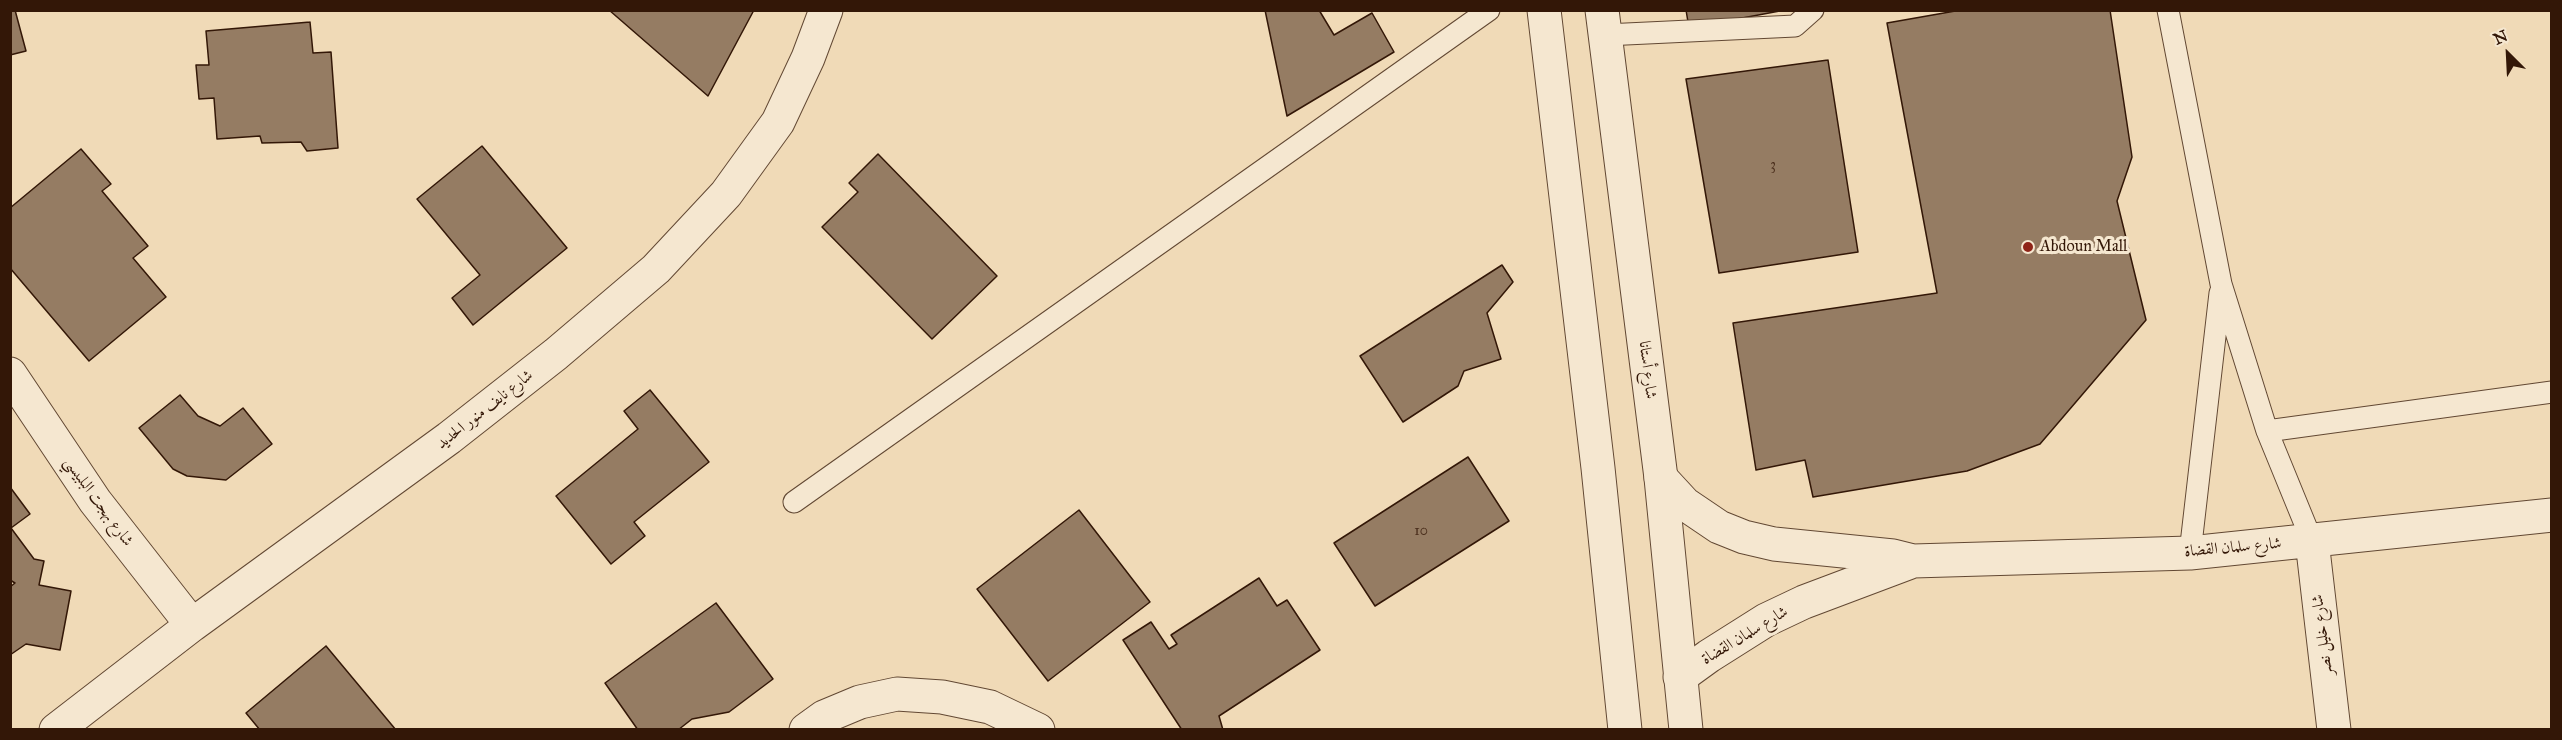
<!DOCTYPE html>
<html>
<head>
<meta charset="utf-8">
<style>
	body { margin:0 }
	#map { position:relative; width:2562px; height:740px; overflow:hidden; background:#f0dab7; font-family:"IM FELL Great Primer",serif }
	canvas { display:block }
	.frame { position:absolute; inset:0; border:12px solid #331707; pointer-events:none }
	.north { position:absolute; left:2478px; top:24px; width:60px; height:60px; -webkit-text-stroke:4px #f5e7d0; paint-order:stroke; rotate:336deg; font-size:16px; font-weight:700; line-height:24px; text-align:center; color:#331707 }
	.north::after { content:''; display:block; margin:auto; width:21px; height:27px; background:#331707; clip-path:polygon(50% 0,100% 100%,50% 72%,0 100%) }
</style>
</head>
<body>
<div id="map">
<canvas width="2562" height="740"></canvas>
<div class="frame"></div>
<div class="north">N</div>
</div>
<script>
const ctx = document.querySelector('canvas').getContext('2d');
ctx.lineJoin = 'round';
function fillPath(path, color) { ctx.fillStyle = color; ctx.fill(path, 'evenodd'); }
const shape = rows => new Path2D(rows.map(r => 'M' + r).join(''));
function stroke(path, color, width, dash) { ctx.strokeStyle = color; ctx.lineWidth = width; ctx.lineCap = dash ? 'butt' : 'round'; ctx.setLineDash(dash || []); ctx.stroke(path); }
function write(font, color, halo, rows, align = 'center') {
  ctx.font = font + ' "IM FELL Great Primer",Amiri,serif'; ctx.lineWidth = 6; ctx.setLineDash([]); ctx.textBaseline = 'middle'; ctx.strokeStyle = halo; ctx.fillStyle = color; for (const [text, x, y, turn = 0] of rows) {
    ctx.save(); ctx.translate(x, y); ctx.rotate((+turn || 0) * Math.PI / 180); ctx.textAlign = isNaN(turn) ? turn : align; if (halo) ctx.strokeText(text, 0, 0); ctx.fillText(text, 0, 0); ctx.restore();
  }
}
const building = shape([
	[10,10,15,10,26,51,10,55,10,10],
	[609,10,754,10,708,96,609,10],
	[1265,10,1319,10,1334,35,1372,13,1394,52,1287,116,1265,10],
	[1686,10,1785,10,1689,28,1686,10],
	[1961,10,2110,10,2132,157,2117,201,2146,320,2040,444,1967,471,1813,497,1805,460,1756,470,1733,323,1937,293,1887,23,1961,10],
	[310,22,313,53,331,52,338,148,307,151,301,142,262,143,260,136,217,139,214,98,199,99,196,65,209,65,206,31,310,22],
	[1828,60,1858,252,1719,273,1686,79,1828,60],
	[482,146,567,248,473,325,452,298,480,275,417,199,482,146],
	[81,149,111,184,102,191,148,246,133,258,166,297,89,361,10,268,10,208,81,149],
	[878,154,997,276,932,339,822,227,858,192,849,183,878,154],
	[1502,265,1513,282,1487,313,1501,359,1464,371,1458,386,1403,422,1360,356,1502,265],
	[650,390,709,462,634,522,645,536,611,564,556,496,638,429,624,411,650,390],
	[180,395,198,416,220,426,243,408,272,444,226,480,187,476,173,469,139,428,180,395],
	[1468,457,1509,521,1375,606,1334,543,1468,457],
	[10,487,30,514,11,528,34,559,44,561,39,585,71,591,60,650,26,644,10,655,10,587,15,583,10,580,10,487],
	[1079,510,1150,602,1048,681,977,589,1079,510],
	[1259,578,1277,606,1287,600,1320,650,1219,716,1223,730,1182,730,1123,640,1151,622,1169,649,1177,644,1171,635,1259,578],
	[716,603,773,679,729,712,692,719,678,730,638,730,605,683,716,603],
	[326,646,396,730,260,730,246,713,326,646]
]);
fillPath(building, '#957c63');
stroke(building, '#331707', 1.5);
const service = shape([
	[2168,10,2221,284,2267,431,2312,541],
	[1605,35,1795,26,1813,10],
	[2267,431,2552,392],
	[794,502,1489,10],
	[2190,553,2220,293]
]);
const minor = shape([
	[10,374,95,501,192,625],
	[1661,478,1685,504,1719,527,1744,537,1774,544,1893,556,1913,561,2190,553,2552,515],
	[2312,541,2334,730],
	[1680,677,1709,656,1766,620,1804,602,1913,561],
	[56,730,192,625,449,438,556,354,656,269,726,194,778,122,808,58,826,10],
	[806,730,824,717,860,702,897,694,942,697,990,707,1038,730]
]);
const tertiary = shape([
	[1544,10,1598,468,1625,730],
	[1602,10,1661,478,1686,730]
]);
stroke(service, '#624833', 23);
stroke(minor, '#624833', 35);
stroke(tertiary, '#624833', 35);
stroke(service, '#f5e7d0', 21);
stroke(minor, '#f5e7d0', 33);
stroke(tertiary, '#f5e7d0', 33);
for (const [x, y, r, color] of [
	[2028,247,6,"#8f2418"]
]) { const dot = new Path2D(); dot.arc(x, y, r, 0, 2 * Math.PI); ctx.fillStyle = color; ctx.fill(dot); stroke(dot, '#f5e7d0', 2); }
write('14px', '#4c301e', null, [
	["3",1773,166],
	["10",1421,532]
]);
write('16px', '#331707', '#f5e7d0', [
	["Abdoun Mall",2040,247]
], 'left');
write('16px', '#331707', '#f5e7d0', [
	["شارع أستانا",1647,370,83],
	["شارع نايف منور الحديد",485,410,-38],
	["شارع بهجت البلبيسي",98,502,54],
	["شارع سلمان القضاة",2233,548,-5],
	["شارع خليل نصر",2323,635,-97],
	["شارع سلمان القضاة",1745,636,-31]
]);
</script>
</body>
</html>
